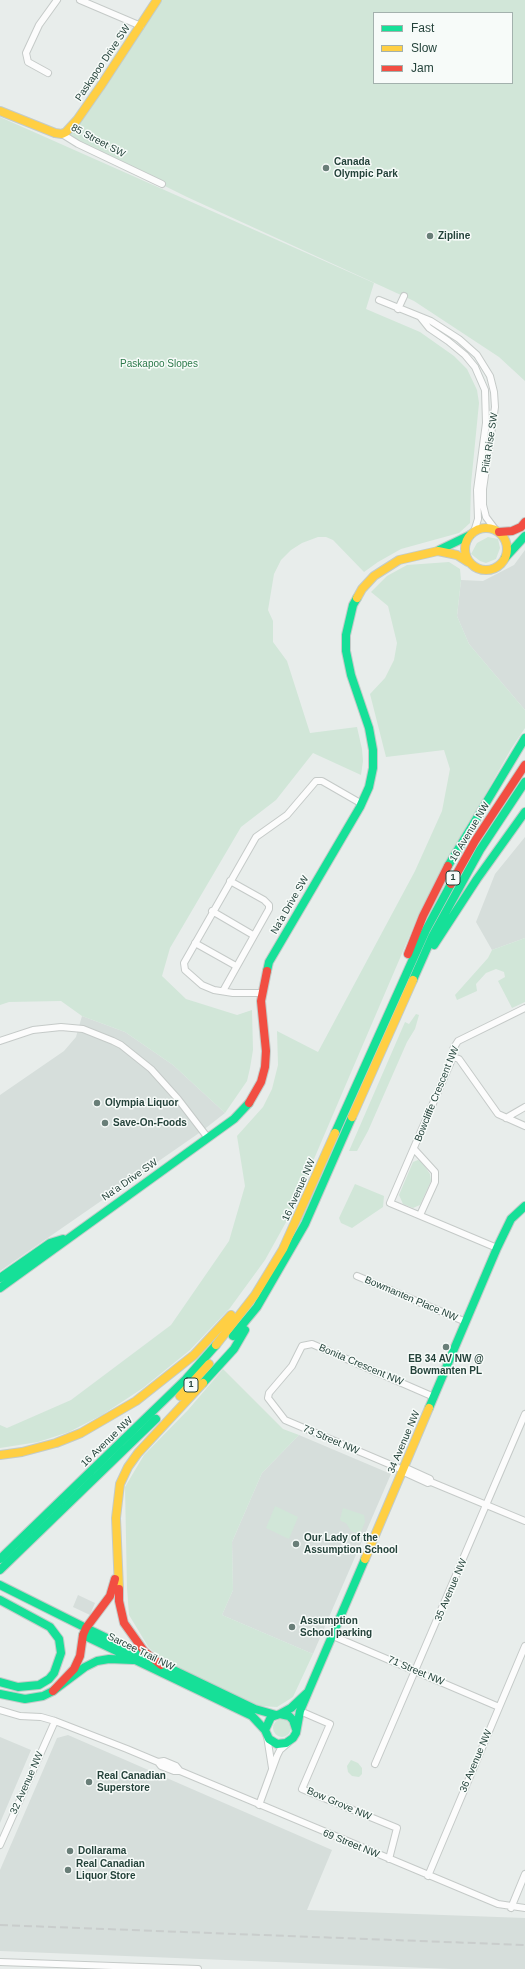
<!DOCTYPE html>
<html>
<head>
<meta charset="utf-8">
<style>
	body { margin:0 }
	#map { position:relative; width:525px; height:1969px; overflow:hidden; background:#e8edeb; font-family:Helvetica,sans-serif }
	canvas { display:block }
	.legend { position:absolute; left:373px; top:12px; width:140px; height:72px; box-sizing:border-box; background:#f7fbf9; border:1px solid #a3b1ad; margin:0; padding:5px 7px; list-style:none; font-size:12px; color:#24423a }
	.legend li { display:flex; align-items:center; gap:8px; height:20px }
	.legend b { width:20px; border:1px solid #a3b1ad }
</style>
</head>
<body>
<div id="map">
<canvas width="525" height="1969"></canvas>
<ul class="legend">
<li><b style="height:5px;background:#16e098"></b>Fast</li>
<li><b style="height:5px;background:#ffcf43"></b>Slow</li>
<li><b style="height:5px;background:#f24e42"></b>Jam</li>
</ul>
</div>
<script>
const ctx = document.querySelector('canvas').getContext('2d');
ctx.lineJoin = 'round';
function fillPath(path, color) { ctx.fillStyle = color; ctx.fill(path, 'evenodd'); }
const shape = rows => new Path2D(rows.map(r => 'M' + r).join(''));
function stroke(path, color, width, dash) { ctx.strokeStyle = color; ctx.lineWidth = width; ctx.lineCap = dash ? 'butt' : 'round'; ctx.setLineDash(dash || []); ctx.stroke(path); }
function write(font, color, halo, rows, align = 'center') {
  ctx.font = font + ' Helvetica,sans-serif'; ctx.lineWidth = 3; ctx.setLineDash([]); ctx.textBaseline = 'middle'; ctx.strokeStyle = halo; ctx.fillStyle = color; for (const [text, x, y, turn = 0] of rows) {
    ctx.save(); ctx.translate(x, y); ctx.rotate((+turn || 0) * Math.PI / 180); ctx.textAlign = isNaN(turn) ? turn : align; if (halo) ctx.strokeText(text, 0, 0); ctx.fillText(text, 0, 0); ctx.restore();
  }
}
fillPath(shape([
	[525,550,525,710,469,644,457,616,461,580,483,581,514,565],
	[525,837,525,938,492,950,476,922,495,874],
	[82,1016,125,1032,173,1065,225,1113,202,1131,0,1271,0,1095,64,1051,76,1037],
	[299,1435,391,1474,313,1654,222,1615,233,1590,232,1542,262,1473],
	[78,1595,95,1603,90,1615,73,1607],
	[68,1735,332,1850,307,1910,525,1918,525,1969,452,1969,0,1951,0,1870,57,1738],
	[0,1737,31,1750,0,1823]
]), '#d6dedb');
fillPath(shape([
	[157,0,525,0,525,381,499,357,414,301,187,197,68,138],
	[374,13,512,13,512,83,374,83],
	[0,117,374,283,366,309,420,332,454,356,467,369,477,390,479,403,471,484,470,523,459,533,401,549,378,562,364,572,333,540,326,537,318,537,302,543,291,550,281,560,274,574,268,610,273,621,273,642,287,661,310,733,357,727,362,749,363,761,361,775,313,753,276,800,241,827,170,948,162,976,186,999,237,1015,252,1010,253,1050,250,1068,247,1081,225,1113,173,1065,125,1032,82,1016,61,1001,9,1002,0,1005],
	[488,537,498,539,500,548,496,559,486,563,480,561,471,554,477,543],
	[449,562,460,569,461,580,457,616,469,644,525,710,525,728,511,749,421,909,290,1215,265,1260,230,1308,190,1350,143,1388,102,1415,69,1432,38,1442,0,1448,0,1425,7,1428,71,1400,171,1325,229,1241,245,1186,237,1136,263,1107,272,1089,278,1065,277,1031,318,1052,415,871,442,811,450,769,444,750,386,757,370,694,385,678,394,660,397,643,388,606,371,592,387,576,407,565],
	[525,938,525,1002,512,1008,498,981,505,977,504,972,496,969,486,973,476,984,477,991,457,1000,455,995,488,958,492,950],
	[416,1014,419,1015,415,1029,407,1042,368,1131,357,1151,349,1151,405,1022,409,1024],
	[418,1160,422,1162,430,1174,431,1181,420,1205,413,1208,403,1204,399,1195,413,1162],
	[355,1184,384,1196,383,1207,352,1228,341,1223,339,1218],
	[223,1369,283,1429,299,1435,262,1473,232,1542,233,1590,222,1615,313,1654,293,1697,277,1707,260,1706,170,1665,149,1648,129,1615,127,1588,125,1487,144,1455,188,1410],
	[275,1506,298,1517,289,1539,266,1528],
	[343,1508,364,1515,365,1522,360,1534,351,1531,346,1523,341,1521,340,1519],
	'273 1728a9 9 0 1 1 18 0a9 9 0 1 1-18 0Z',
	[351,1760,358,1763,362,1768,362,1774,359,1777,352,1776,348,1772,347,1766]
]), '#d1e6d8');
const street = shape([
	[80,0,141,26],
	[48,73,28,62,26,53,39,25,57,0],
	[62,134,78,144,162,184],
	[379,300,431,321,459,339,477,355,490,376,494,392,495,407,483,489,483,505,486,517,495,529],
	[398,309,404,296],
	[421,318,429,328,448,341,465,355,475,367,485,390,486,423,477,490,478,519,474,532],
	[212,911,253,935],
	[195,943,236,966],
	[223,991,269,909,269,905,264,900,230,881],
	[261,993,233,993,214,990,202,985,185,970,184,963,256,837,287,815,316,781,322,781,362,804],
	[0,1041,33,1030,61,1027,83,1029,113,1041,121,1045,151,1069,178,1099,208,1138],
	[453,1057,459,1059,498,1114,525,1126],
	[506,1118,525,1107],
	[414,1149,435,1172,435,1182,420,1215],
	[497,1248,390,1203,453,1057,453,1049,458,1041,525,1008],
	[357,1276,466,1322],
	[434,1397,312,1344,302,1346,292,1366,269,1393,268,1398,285,1420,403,1470,406,1473,428,1483,431,1482,525,1521],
	[403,1470,408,1469,430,1479,431,1482],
	[333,1636,499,1707],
	[0,1710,20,1716,41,1717,55,1721,127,1749,158,1762,161,1766,174,1771,180,1771,498,1904,525,1908],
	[300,1711,330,1724,302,1789,397,1828,389,1859],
	[267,1736,272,1768],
	[158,1762,164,1761,176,1766,180,1771],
	[375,1764,525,1414],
	[259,1805,277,1756,280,1750,288,1743],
	[0,1845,55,1721],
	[428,1876,525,1646],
	[511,1908,525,1874],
	[0,1962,198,1969]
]);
const fast = shape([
	[439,550,470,535],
	[505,558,525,536],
	[448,866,525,738],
	[434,945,477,879,525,812],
	[267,971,269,962,360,807,369,787,373,768,373,750,369,728,351,675,346,651,346,635,353,605,357,598],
	[413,980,432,937,480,850,525,782],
	[335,1133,426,930,451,884],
	[0,1278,50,1243,63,1239],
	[0,1288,234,1119,249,1103],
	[233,1336,257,1307,305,1224,352,1117],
	[203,1383,234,1349,245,1330],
	[429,1408,497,1248,511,1219,525,1206],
	[0,1559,186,1379,216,1345],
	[0,1570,156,1419],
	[0,1585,86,1628],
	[0,1600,50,1627,59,1639,61,1653,54,1673,49,1679,39,1685,18,1687,0,1682],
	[86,1628,255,1709,276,1715],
	[83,1635,252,1716,265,1730],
	[0,1694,25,1699,43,1696,53,1691,85,1667,97,1661,109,1659,133,1660],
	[280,1714,291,1708,307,1693],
	[296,1729,293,1720,289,1716,280,1714,271,1717,265,1730,269,1739,277,1744,286,1743,293,1738,296,1733,300,1711,365,1559]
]);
const slow = shape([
	[0,111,55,133,62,134,66,132,77,120,100,87,157,0],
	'465 549a21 21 0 1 1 42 0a21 21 0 1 1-42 0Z',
	[357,598,362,589,374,576,399,560,438,551,457,555,468,562],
	[352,1117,413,980],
	[216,1345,255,1295,283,1249,335,1133],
	[180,1396,209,1364],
	[0,1455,22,1452,56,1443,81,1433,136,1401,194,1355,231,1315],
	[365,1559,429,1408],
	[119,1589,116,1518,120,1484,128,1467,138,1453,203,1383]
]);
const jam = shape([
	[499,532,512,531,521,527,525,522],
	[451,884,475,841,525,765],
	[408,954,423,916,448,866],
	[249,1103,261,1082,265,1067,266,1051,261,1001,267,971],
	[119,1589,119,1601,124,1623,144,1651,161,1665],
	[53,1691,74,1669,80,1656,83,1635,86,1628,110,1596,115,1579]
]);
stroke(street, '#c5cac8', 8);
stroke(fast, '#c3cbc8', 10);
stroke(slow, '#c3cbc8', 10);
stroke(jam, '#c3cbc8', 10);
stroke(street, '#fcfcfc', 6);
stroke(fast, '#16e098', 8);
stroke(slow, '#ffcf43', 8);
stroke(jam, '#f24e42', 8);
stroke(shape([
	[0,1925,525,1945]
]), '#c9cdcc', 2, [8, 4]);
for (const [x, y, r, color] of [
	[326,168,4,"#697e78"],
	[430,236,4,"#697e78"],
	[97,1103,4,"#697e78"],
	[105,1123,4,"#697e78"],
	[446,1347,4,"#697e78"],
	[296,1544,4,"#697e78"],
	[292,1627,4,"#697e78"],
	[89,1782,4,"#697e78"],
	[70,1851,4,"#697e78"],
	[68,1870,4,"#697e78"]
]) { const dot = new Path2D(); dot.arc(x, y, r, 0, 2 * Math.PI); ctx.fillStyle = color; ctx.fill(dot); stroke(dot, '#f7fbf9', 1.5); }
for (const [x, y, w] of [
	[453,878,14],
	[191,1385,14]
]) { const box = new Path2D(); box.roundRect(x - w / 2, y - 7, w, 14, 3); ctx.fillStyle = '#f7fbf9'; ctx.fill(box); stroke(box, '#24423a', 1); }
write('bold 9px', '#24423a', null, [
	["1",453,878],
	["1",191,1385]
]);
write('10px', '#24423a', '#f7fbf9', [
	["Paskapoo Drive SW",103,63,-56],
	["85 Street SW",98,141,28],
	["Piita Rise SW",490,443,-81],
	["16 Avenue NW",470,832,-59],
	["Na'a Drive SW",290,905,-60],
	["Bowcliffe Crescent NW",437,1094,-68],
	["Na'a Drive SW",130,1180,-35],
	["16 Avenue NW",299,1190,-66],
	["Bowmanten Place NW",411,1299,23],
	["Bonita Crescent NW",361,1365,23],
	["73 Street NW",331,1440,23],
	["16 Avenue NW",107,1442,-44],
	["34 Avenue NW",404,1442,-67],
	["35 Avenue NW",451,1590,-67],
	["Sarcee Trail NW",141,1652,26],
	["71 Street NW",416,1671,23],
	["36 Avenue NW",476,1761,-67],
	["32 Avenue NW",27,1783,-66],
	["Bow Grove NW",339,1804,23],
	["69 Street NW",351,1844,22]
]);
write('bold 10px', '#24423a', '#f7fbf9', [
	["Canada",334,162],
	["Olympic Park",334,174],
	["Zipline",438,236],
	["Olympia Liquor",105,1103],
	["Save-On-Foods",113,1123],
	["EB 34 AV NW @",446,1359,"center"],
	["Bowmanten PL",446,1371,"center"],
	["Our Lady of the",304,1538],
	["Assumption School",304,1550],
	["Assumption",300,1621],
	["School parking",300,1633],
	["Real Canadian",97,1776],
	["Superstore",97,1788],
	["Dollarama",78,1851],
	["Real Canadian",76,1864],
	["Liquor Store",76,1876]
], 'left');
write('10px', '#2d7a4b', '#f7fbf9', [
	["Paskapoo Slopes",159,364]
]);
</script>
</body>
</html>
